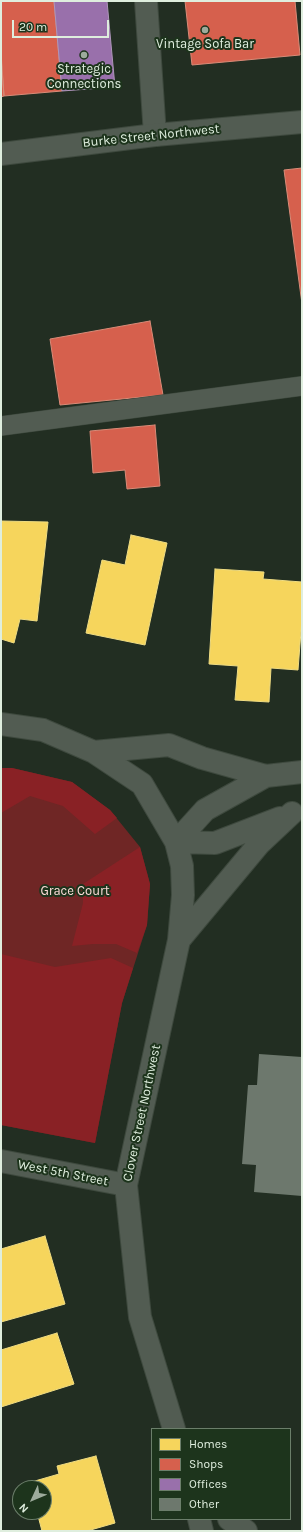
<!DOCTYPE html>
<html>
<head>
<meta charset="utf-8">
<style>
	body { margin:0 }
	#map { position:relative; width:303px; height:1532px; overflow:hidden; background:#222e22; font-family:Karla,sans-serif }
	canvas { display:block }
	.frame { position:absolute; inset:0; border:2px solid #dfeede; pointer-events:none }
	.legend { position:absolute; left:151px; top:1428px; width:140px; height:92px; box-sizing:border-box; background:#1d341c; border:1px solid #6b7e6a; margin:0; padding:5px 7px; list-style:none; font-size:12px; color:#dfeede }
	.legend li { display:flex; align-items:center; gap:8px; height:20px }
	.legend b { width:20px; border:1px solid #6b7e6a }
	.north { position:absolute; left:12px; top:1480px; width:40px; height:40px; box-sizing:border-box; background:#1d341c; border:1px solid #6b7e6a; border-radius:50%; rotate:226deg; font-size:11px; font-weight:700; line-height:16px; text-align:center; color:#dfeede }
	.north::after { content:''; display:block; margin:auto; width:14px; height:18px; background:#9dab9c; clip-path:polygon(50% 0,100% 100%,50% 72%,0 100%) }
	.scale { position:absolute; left:12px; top:20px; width:97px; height:18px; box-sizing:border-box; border:2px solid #dfeede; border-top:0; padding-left:5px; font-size:12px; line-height:14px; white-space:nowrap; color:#dfeede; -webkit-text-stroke:3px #1d341c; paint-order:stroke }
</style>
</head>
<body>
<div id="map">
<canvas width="303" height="1532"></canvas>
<div class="frame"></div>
<ul class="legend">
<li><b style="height:11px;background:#f6d55c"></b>Homes</li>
<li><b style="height:11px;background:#d6604d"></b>Shops</li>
<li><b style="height:11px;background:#9970ab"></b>Offices</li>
<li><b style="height:11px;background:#6d786d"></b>Other</li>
</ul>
<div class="north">N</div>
<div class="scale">20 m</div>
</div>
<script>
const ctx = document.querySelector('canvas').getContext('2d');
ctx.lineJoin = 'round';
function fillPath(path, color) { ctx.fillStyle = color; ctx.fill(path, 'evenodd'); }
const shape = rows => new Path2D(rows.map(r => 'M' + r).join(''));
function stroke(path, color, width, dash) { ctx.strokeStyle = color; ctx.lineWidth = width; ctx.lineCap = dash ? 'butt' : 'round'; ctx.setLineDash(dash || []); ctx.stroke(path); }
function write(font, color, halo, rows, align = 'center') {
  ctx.font = font + ' Karla,sans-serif'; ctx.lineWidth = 4; ctx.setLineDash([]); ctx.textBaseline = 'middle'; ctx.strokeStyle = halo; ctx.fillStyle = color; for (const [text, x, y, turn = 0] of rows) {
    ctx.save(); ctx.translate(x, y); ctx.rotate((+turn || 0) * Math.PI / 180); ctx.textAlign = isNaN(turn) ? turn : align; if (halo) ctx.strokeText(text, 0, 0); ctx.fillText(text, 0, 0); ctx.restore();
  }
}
fillPath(shape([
	[1,768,12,768,72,782,110,810,140,847,150,884,147,925,122,1003,95,1143,1,1125]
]), '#6f2625');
fillPath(shape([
	[1,768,12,768,72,782,110,810,117,818,95,834,63,806,30,796,1,813],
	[140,847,150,884,147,925,137,953,116,944,93,944,72,946,83,903,83,884],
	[1,954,55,967,111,958,133,968,122,1003,95,1143,1,1125]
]), '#892125');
const homes = shape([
	[1,521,48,522,37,621,20,619,14,643,1,639,1,521],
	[131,535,167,543,145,645,86,633,102,560,125,565,131,535],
	[215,569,264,572,263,579,302,582,302,618,298,670,271,668,269,702,235,700,238,666,209,664,215,569],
	[45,1236,65,1304,1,1322,1,1249,45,1236],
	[57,1333,74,1384,1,1407,1,1350,57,1333],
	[96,1456,115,1523,87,1531,42,1531,37,1512,44,1512,44,1488,30,1488,28,1483,59,1474,57,1466,96,1456]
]);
fillPath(homes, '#f6d55c');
stroke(homes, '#efdc83', 1);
const shops = shape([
	[1,1,54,1,62,91,4,96,1,52,1,1],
	[185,1,295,1,300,55,192,65,185,1],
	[1,57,4,96,1,97,1,57],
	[302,168,302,304,284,170,302,168],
	[150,321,163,395,60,405,50,339,150,321],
	[155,425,160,486,127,489,125,470,93,473,90,431,155,425]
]);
fillPath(shops, '#d6604d');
stroke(shops, '#d98b78', 1);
const offices = shape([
	[54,1,107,1,115,87,62,91,54,1]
]);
fillPath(offices, '#9970ab');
stroke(offices, '#ae96ba', 1);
fillPath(shape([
	[259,1054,302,1057,302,1196,254,1192,256,1165,242,1164,248,1085,257,1085]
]), '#6d786d');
const service = shape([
	[1,426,302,386]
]);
const minor = shape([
	[146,1,155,135],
	[199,1519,202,1531]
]);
const tertiary = shape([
	[1,154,155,135,302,122],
	[1,724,43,730,94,752,142,784,176,842,182,866,183,895,179,940,126,1185,140,1317,174,1429],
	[94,752,169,745,202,758,266,776],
	[176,842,205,810,266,776,302,772],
	[176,842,215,843,280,818],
	[179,940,259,844,292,813],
	[1,1161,126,1185],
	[229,1519,246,1531]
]);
stroke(service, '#3e493e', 20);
stroke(minor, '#3e493e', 24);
stroke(tertiary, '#3e493e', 24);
stroke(service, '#525c52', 19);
stroke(minor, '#525c52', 22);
stroke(tertiary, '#525c52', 22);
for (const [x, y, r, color] of [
	[205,30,4,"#9dab9c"],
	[84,55,4,"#9dab9c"]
]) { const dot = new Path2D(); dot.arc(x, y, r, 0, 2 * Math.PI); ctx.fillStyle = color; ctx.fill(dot); stroke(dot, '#1d341c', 1.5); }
write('13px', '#dfeede', '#1d341c', [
	["Vintage Sofa Bar",205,44],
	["Strategic",84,69],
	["Connections",84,84]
]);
write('13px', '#dfeede', '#1d341c', [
	["Burke Street Northwest",151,136,-6],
	["Clover Street Northwest",142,1113,-78],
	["West 5th Street",63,1173,11]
]);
write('13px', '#fddbd8', '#1d341c', [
	["Grace Court",75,891]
]);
</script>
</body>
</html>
